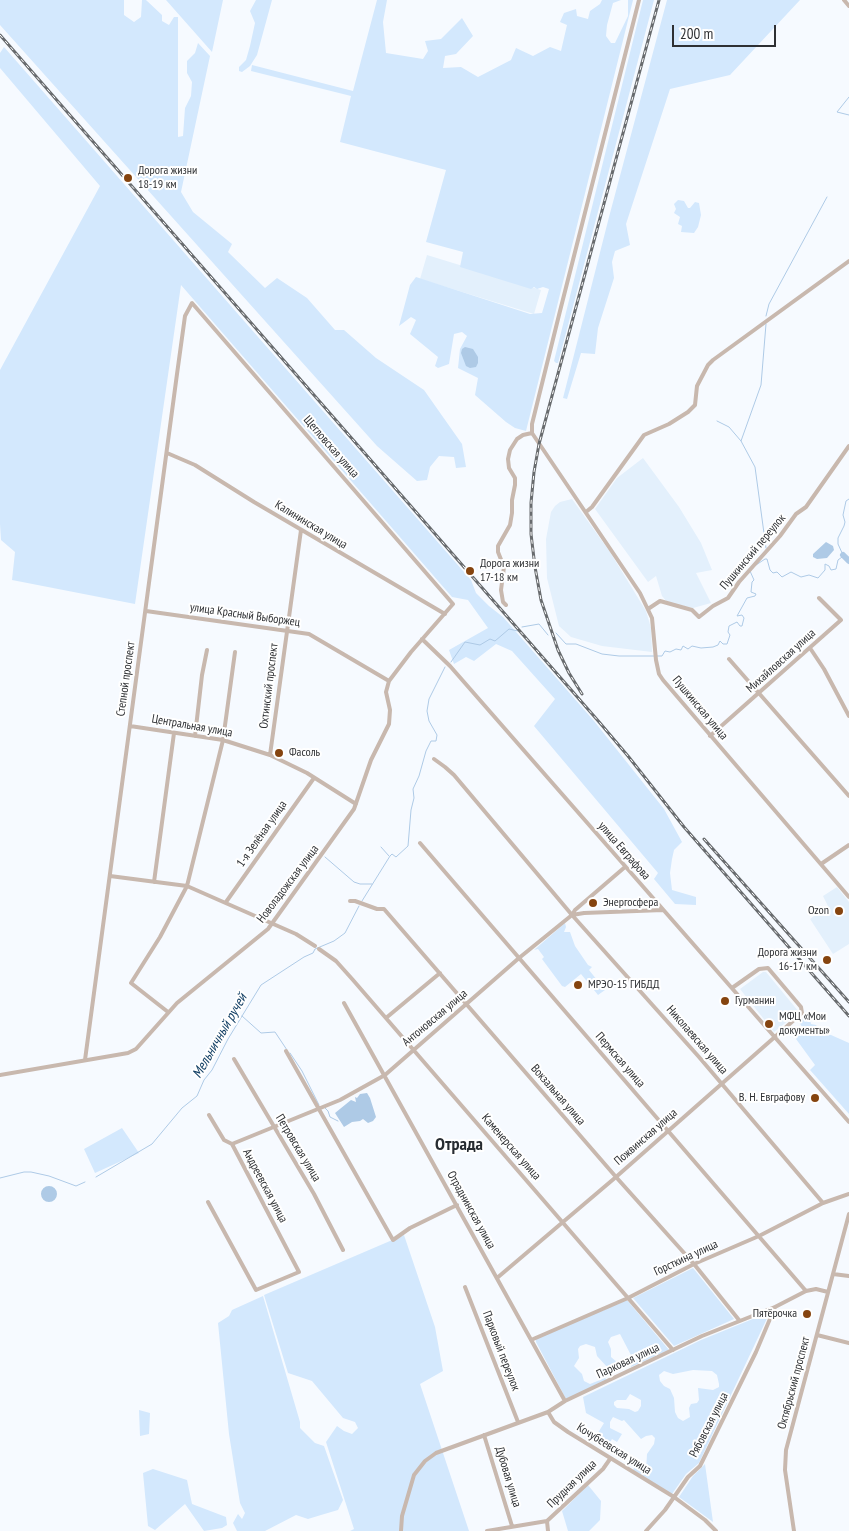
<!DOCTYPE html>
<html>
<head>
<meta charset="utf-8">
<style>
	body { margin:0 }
	#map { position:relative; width:849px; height:1531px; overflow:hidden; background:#f6faff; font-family:"PT Sans Narrow",sans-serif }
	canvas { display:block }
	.scale { position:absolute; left:672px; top:25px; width:104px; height:22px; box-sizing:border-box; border:2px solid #2e3033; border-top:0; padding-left:6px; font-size:15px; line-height:18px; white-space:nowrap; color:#2e3033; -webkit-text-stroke:4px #fff; paint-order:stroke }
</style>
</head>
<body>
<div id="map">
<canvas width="849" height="1531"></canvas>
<div class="scale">200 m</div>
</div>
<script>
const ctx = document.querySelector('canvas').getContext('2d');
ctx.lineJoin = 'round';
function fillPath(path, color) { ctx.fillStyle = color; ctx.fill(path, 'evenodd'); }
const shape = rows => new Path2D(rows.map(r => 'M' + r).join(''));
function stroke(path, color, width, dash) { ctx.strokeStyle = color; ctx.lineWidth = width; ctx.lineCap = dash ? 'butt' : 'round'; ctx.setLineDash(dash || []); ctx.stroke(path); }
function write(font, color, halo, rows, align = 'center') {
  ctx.font = font + ' "PT Sans Narrow",sans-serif'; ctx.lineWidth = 4; ctx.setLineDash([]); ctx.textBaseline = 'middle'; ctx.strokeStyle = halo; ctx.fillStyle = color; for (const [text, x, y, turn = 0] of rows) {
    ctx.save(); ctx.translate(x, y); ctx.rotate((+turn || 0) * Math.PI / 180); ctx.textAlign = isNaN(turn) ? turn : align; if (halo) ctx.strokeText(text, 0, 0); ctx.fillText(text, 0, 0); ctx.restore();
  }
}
fillPath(shape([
	[427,255,541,290,534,314,420,279],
	[643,458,679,507,701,543,712,570,696,573,711,603,693,608,667,602,662,596,656,576,648,582,595,509,617,478],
	[572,499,610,552,646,611,651,628,652,652,602,646,571,637,559,626,547,578,546,539,551,512,555,506,560,502],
	[837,887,849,902,849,944,833,954,810,919,828,906,823,896],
	[763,972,766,972,799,1012,774,1032,740,989]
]), '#e3f0fc');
fillPath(shape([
	[0,0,124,0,124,15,134,22,141,17,142,0,146,0,162,15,162,21,169,25,174,17,178,17,178,137,183,136,185,108,191,96,192,82,187,73,187,61,195,53,198,43,210,56,181,192,193,212,232,244,228,252,265,288,277,278,307,298,335,330,344,330,376,358,424,390,462,444,466,467,456,468,454,457,439,456,430,467,427,480,417,481,377,446,0,25],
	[166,0,223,0,212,52],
	[256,0,272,0,257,55,250,66,242,72,239,71,239,67,246,60,250,46,255,23,250,11],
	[377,0,387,0,383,22,386,53,423,59,428,51,425,41,441,39,462,18,473,36,456,54,445,56,443,68,461,67,478,77,511,60,516,48,533,56,550,47,561,51,567,25,560,22,564,13,576,9,577,16,588,19,590,11,600,4,602,0,621,0,613,3,607,25,606,36,611,43,615,43,628,16,628,0,633,0,526,431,515,428,506,422,475,395,478,378,458,368,460,349,467,336,462,332,454,334,449,364,438,368,435,366,438,357,410,334,416,320,411,317,399,326,410,285,416,277,530,314,542,313,549,289,543,287,537,289,534,287,531,289,460,267,463,252,426,242,446,170,340,142,351,96,251,71,252,65,353,91],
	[643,0,654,0,558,363,556,363,554,361],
	[667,0,800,0,730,75,670,89,626,224,630,245,615,251,612,262,614,278,598,328,595,354,581,353,567,399,563,398,609,217],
	[4,47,471,580,476,593,489,606,503,617,594,721,664,809,682,842,674,850,672,859,670,873,672,890,696,897,696,905,675,904,654,879,658,873,534,726,555,699,512,651,496,644,474,661,466,657,454,664,449,650,488,628,468,600,452,597,181,285,135,604,12,580,15,552,1,540,0,524,0,370,100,186,0,68,0,53],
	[678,200,684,201,688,208,690,208,695,202,699,203,701,215,698,227,694,233,681,232,682,226,678,224,680,217,674,213,676,209,674,204],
	[565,923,566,927,564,932,570,932,575,946,588,965,592,967,589,970,605,990,598,995,581,974,565,987,562,986,542,959,544,957,538,949,534,950],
	[808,1013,810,1014,810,1020,811,1024,816,1025,823,1034,831,1035,849,1043,849,1114,810,1070,815,1065,796,1039,798,1037,796,1033,803,1028,798,1021],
	[122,1128,139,1153,95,1173,84,1149],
	[404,1235,435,1327,443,1371,420,1384,469,1531,350,1531,354,1529,326,1442,337,1426,344,1431,352,1434,358,1428,355,1422,343,1418,312,1381,288,1373,264,1295],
	[693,1268,734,1319,674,1346,633,1298],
	[263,1296,300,1422,300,1428,315,1443,324,1446,343,1500,338,1510,321,1515,308,1519,296,1515,265,1531,237,1531,233,1523,238,1514,242,1519,245,1513,240,1503,229,1434,218,1323,229,1316,232,1310],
	[627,1300,669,1350,631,1367,630,1362,633,1359,620,1334,611,1337,608,1342,611,1349,611,1357,618,1363,618,1366,608,1368,597,1356,595,1347,586,1344,580,1346,578,1349,579,1358,574,1366,582,1374,584,1381,590,1384,605,1378,607,1380,566,1399,536,1342,536,1339],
	[770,1312,699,1463,686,1474,672,1494,633,1470,634,1468,645,1473,646,1471,647,1454,654,1444,655,1438,652,1435,646,1436,641,1439,624,1420,622,1421,613,1417,610,1422,610,1428,622,1434,617,1442,612,1439,609,1444,596,1436,604,1423,586,1413,583,1397,701,1340],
	[693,1370,712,1371,717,1375,719,1384,719,1387,713,1390,698,1388,699,1400,697,1403,691,1404,689,1408,690,1417,683,1421,678,1418,675,1412,674,1398,670,1389,664,1386,660,1381,659,1375,664,1371,673,1374],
	[630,1394,641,1400,641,1406,638,1411,635,1412,629,1409,617,1408,614,1405,614,1402,617,1400,626,1400],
	[139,1410,150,1413,149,1434,140,1436],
	[705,1464,713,1522,679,1497,693,1476],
	[153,1469,187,1480,192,1504,226,1517,227,1525,222,1528,204,1531,185,1504,155,1530,148,1526,143,1473],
	[588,1485,601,1501,600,1520,589,1531,568,1531,562,1511]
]), '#d3e8fd');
fillPath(shape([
	[465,347,473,349,478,357,478,363,476,367,470,368,466,366,461,353,462,349],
	[826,542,833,546,834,550,827,558,817,559,813,557,813,554],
	[367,1093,370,1098,376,1117,373,1121,368,1123,363,1119,360,1121,352,1122,344,1127,335,1113,351,1100,356,1102,355,1097,357,1098,360,1094],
	'41 1194a8 8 0 1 1 16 0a8 8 0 1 1-16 0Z'
]), '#aecae6');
stroke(shape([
	[849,97,837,112,849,115],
	[766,316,769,304,827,197],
	[766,324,761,385,741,441,755,467,766,548],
	[717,421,729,427,741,441],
	[756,565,765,559,767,559,770,570,773,573,777,572,782,577,791,572,801,577,809,575,818,578,825,570,825,564,829,566,831,570,836,569,838,560,842,557,843,555,838,544,838,538,844,526,845,522,843,515,846,501,849,499],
	[522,627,539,624,548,635],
	[556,633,566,644,576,644,602,654,619,656,662,656,665,651,670,652,676,649,681,650,683,646,688,649,692,646,701,648,713,647,718,645,720,641,723,644,727,644,730,635,728,632,729,626,737,622,740,626,742,626,744,618,742,615,737,616,747,598,755,596,756,594,751,592,752,582,754,580,750,571],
	[451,662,465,642,480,645,490,639,495,641,509,629,518,631],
	[381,847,389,856],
	[325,857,354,882,360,884,372,884],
	[362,901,390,856,392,854,396,857,408,846,411,810,414,798,413,789,419,776,426,751,431,741,436,741,437,735,429,721,427,711,429,699,445,667],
	[242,1016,261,1033,275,1032,287,1050],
	[290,1053,302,1071,319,1105],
	[325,1108,328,1111,330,1117,338,1121],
	[96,1177,152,1144,182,1108,197,1096,204,1080,212,1070,228,1039,261,985,304,957,313,953,315,949,334,941,345,933,359,906],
	[0,1178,24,1172,31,1172,49,1176,76,1186,85,1182]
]), '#aecae6', 1);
stroke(shape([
	[843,555,849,561]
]), '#aecae6', 6);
stroke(shape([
	[639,0,560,311,532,424,532,433,640,593,652,618,656,660,659,674,663,680,849,897],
	[844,0,849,6],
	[167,453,195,465,254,502,445,614],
	[586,512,592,507,644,435,669,424,688,412,695,405,697,386,708,365,713,360,849,261],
	[506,605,503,602,501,590,504,567,498,552,498,546,510,525,512,513,512,500,515,485,515,478,509,468,508,459,510,450,517,439,523,435,532,433],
	[648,609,660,601,692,610,699,617,713,606,728,598,739,582,780,536,796,514,806,507,849,446],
	[146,611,309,634,389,681],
	[422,639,450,666,849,1122],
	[810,648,824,669,849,716],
	[729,659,849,796],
	[130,726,223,740,270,755,307,773,356,804],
	[195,736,202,675,207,650],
	[710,736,841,620,819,598],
	[270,755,301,530],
	[434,759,445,767,454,775,572,915,699,1057,823,1203],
	[420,843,806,1291],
	[821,864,849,845],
	[110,876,187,886,296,934,315,946],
	[154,882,174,733],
	[350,901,355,901,377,909,384,909,616,1177,694,1264,739,1320],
	[226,902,314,778],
	[572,915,584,913,663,910],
	[319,949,336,961,353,980,673,1350],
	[344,1003,565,1401],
	[168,1012,131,983,160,937,187,886,223,740,235,652],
	[386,1018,440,973],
	[286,1051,393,1240,410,1228,457,1205],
	[234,1059,314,1194,343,1250],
	[0,1075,128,1053,136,1049,177,1003,268,929,354,809,371,760,389,724,390,710,386,692,389,681,411,652,453,604,192,303,185,316,177,374,85,1060],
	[232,1144,340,1100,385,1075,519,958,572,915,575,910,625,867],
	[208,1202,256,1290,299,1272,232,1144,224,1140,209,1115],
	[833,1274,849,1276],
	[497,1278,616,1177,802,1013,801,1007,768,968,759,969,732,988],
	[465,1287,518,1422],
	[817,1335,849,1343],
	[531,1340,628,1298,694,1264,759,1236,823,1203,849,1194],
	[548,1412,554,1422,568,1432,674,1497,705,1520,716,1531],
	[484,1435,512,1526],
	[547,1521,548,1531],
	[401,1531,402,1516,414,1475,425,1461,436,1453,548,1412,565,1401,702,1336,775,1307,806,1291,816,1289,828,1292],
	[487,1531,547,1521,603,1469,610,1459],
	[646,1531,665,1510,688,1477,700,1466,756,1352,775,1307],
	[794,1531,785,1470,786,1450,849,1214]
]), '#c8b8ae', 4);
const rail = shape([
	[0,35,600,723,628,756,684,827,849,1016],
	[582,694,569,673,558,650,541,600,535,567,531,534,531,503,534,472,539,444,659,0],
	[704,839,849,1002]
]);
stroke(rail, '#686b6e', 3);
stroke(rail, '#fff', 1, [4]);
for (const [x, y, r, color] of [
	[128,178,5,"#85440f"],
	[470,571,5,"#85440f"],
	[279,753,5,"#85440f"],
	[593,903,5,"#85440f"],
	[839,911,5,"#85440f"],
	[827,960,5,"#85440f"],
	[578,985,5,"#85440f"],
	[725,1001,5,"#85440f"],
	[769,1024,5,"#85440f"],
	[815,1098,5,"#85440f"],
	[807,1314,5,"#85440f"]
]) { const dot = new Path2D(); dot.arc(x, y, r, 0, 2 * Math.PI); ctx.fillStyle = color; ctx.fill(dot); stroke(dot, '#fff', 2); }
write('12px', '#2e3033', '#fff', [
	["Дорога жизни",138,171],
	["18-19 км",138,185],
	["Дорога жизни",480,564],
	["17-18 км",480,578],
	["Фасоль",289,753],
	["Энергосфера",603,903],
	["Ozon",829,911,"right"],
	["Дорога жизни",817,953,"right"],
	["16-17 км",817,967,"right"],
	["МРЭО-15 ГИБДД",588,985],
	["Гурманин",735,1001],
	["МФЦ «Мои",779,1017],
	["документы»",779,1031],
	["В. Н. Евграфову",805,1098,"right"],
	["Пятёрочка",797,1314,"right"]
], 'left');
write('12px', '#2e3033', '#fff', [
	["Щегловская улица",331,447,49],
	["Калининская улица",311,525,31],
	["Пушкинский переулок",753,552,-50],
	["улица Красный Выборжец",245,615,8],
	["Михайловская улица",781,661,-42],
	["Степной проспект",126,679,-82],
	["Охтинский проспект",269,686,-83],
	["Пушкинская улица",700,708,50],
	["Центральная улица",192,726,10],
	["1-я Зелёная улица",262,834,-55],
	["улица Евграфова",624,851,49],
	["Новоладожская улица",288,884,-53],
	["Антоновская улица",435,1018,-40],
	["Николаевская улица",697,1040,49],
	["Пермская улица",620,1060,49],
	["Вокзальная улица",558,1095,49],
	["Пожвинская улица",646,1137,-41],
	["Каменерская улица",511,1147,49],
	["Петровская улица",298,1148,59],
	["Андреевская улица",265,1186,62],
	["Отраднинская улица",471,1210,61],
	["Горсткина улица",686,1258,-25],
	["Парковый переулок",501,1351,69],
	["Парковая улица",628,1361,-25],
	["Октябрьский проспект",794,1383,-75],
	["Рябовская улица",709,1425,-63],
	["Кочубеевская улица",614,1449,32],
	["Дубовая улица",508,1477,73],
	["Прудная улица",572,1484,-44]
]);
write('italic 14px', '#123f64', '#fff', [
	["Мельничный ручей",220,1036,-60]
]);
write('bold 18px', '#272c31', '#fff', [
	["Отрада",459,1145]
]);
</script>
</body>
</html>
